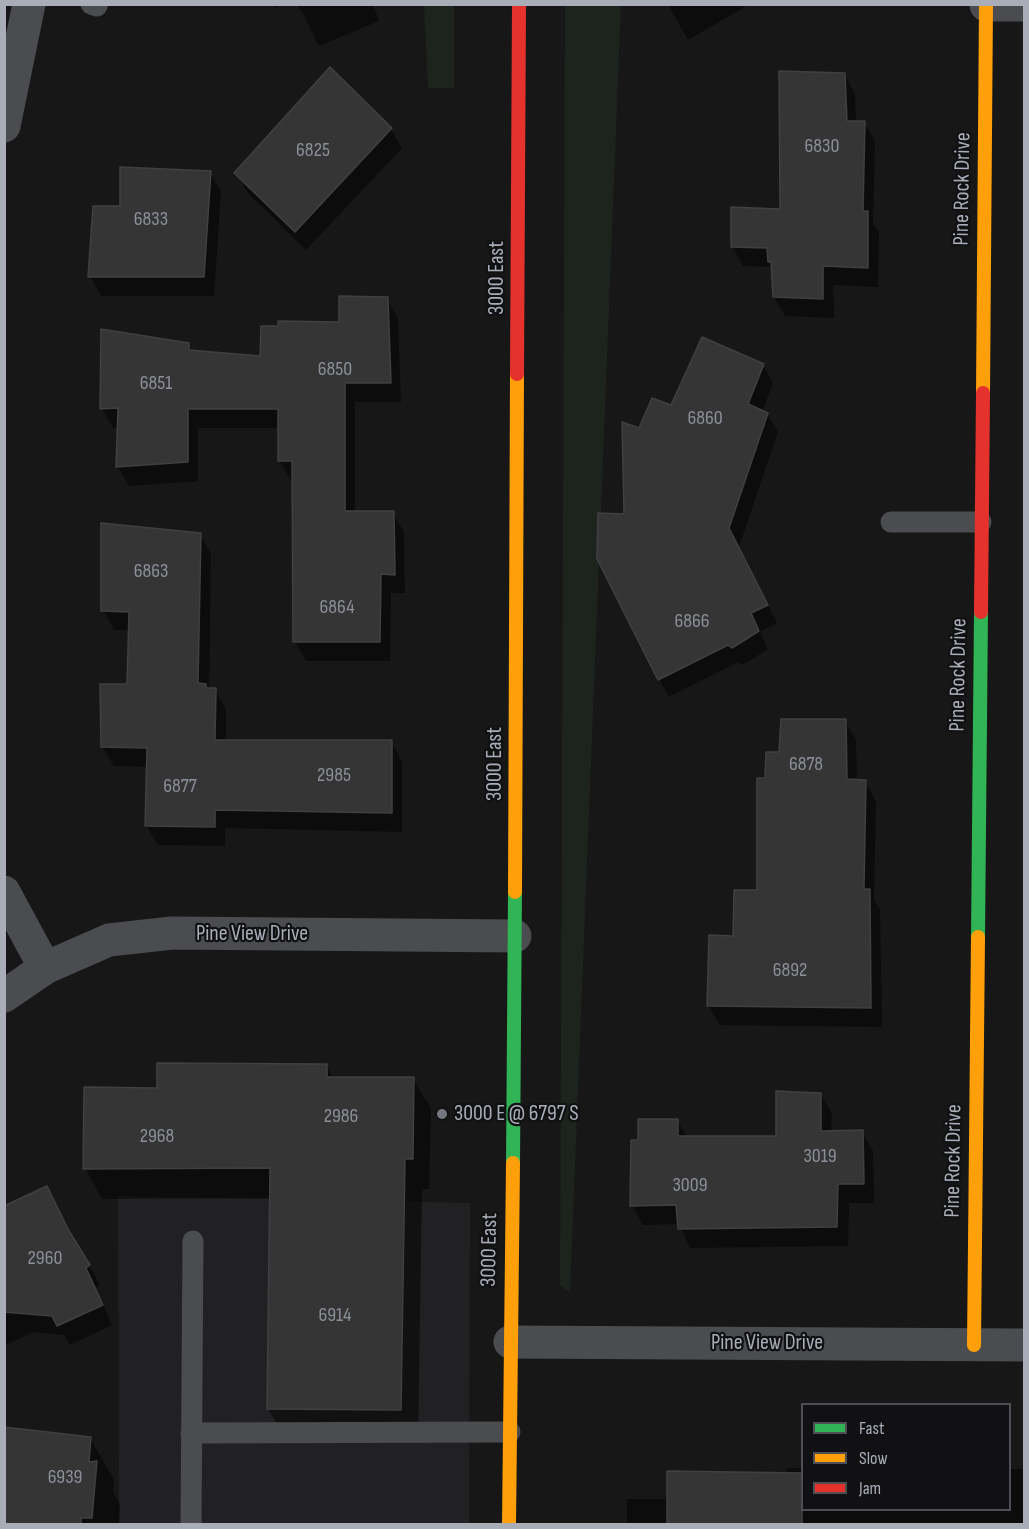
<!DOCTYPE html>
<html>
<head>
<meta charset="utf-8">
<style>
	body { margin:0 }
	#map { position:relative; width:1029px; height:1529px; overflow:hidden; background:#171717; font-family:"Sofia Sans Condensed",sans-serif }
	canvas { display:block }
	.frame { position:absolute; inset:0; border:6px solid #a8adb8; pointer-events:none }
	.legend { position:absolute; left:801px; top:1403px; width:210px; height:108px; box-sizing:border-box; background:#111113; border:2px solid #4d4f55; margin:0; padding:8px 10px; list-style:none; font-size:18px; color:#a8adb8 }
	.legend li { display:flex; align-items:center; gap:12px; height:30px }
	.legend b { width:30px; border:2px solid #4d4f55 }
</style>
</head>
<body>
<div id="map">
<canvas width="1029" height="1529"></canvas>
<div class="frame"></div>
<ul class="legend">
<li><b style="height:8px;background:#30b455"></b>Fast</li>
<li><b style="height:8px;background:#ff9f0a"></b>Slow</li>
<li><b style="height:8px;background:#e5322d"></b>Jam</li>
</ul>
</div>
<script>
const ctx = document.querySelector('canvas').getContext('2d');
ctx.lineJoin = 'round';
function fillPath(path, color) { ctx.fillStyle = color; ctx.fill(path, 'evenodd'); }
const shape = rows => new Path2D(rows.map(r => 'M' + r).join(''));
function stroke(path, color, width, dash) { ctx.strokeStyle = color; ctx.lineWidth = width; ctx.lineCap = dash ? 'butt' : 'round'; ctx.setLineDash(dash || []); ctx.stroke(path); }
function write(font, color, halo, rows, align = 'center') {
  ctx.font = font + ' "Sofia Sans Condensed",sans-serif'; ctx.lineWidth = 4.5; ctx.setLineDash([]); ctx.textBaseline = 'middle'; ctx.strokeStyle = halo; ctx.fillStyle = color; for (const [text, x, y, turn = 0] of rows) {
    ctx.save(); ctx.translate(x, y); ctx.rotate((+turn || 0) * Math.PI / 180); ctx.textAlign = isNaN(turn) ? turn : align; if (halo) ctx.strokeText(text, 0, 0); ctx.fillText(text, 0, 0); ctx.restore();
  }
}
fillPath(shape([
	[118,1196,470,1203,469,1524,119,1524]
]), '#212123');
fillPath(shape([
	[621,4,570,1292,560,1286,565,5],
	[424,5,454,5,454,88,428,88]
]), '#1d241e');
fillPath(shape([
	[272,4,283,4,274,8],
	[295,4,373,4,379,21,319,46,301,10],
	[668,4,750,4,688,40],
	[844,74,855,94,856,122,864,122,875,142,873,223,879,232,878,287,833,285,834,318,785,316,774,297,773,267,743,266,732,246,782,210],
	[391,129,402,148,306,250,248,193,236,173],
	[210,172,221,192,214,296,101,296,90,276,121,208],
	[387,299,398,318,401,402,355,402,355,512,393,513,404,532,405,593,391,593,390,661,306,661,295,642,294,480,291,480,279,460,280,428,198,428,198,481,129,486,118,467,119,428,113,428,102,409,103,331,188,344,192,351,262,357,341,323],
	[763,365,773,383,762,412,767,414,778,432,739,547,777,623,760,632,768,649,743,665,739,662,669,697,659,679,625,515,640,430,672,407],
	[200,534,211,554,209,690,215,690,226,709,226,742,391,742,402,761,402,832,225,828,225,846,158,845,146,825,148,767,114,766,102,746,129,685,130,630,114,630,103,610],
	[845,721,856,740,857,781,865,781,876,801,874,900,880,910,882,1027,720,1025,709,1006,734,937,759,891,767,780,781,754],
	[326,1065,334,1079,413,1079,431,1109,429,1189,422,1189,418,1440,286,1439,268,1409,271,1198,102,1199,85,1168,159,1090],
	[821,1094,832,1114,831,1132,862,1132,873,1151,874,1203,849,1203,848,1246,690,1248,679,1224,643,1225,632,1205,640,1142,677,1120,687,1137,778,1137],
	[47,1188,100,1285,96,1288,112,1325,70,1345,64,1335,33,1332,4,1346,4,1208],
	[4,1431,90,1438,114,1480,113,1492,120,1504,119,1524,4,1524],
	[787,1468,802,1468,802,1510,1010,1510,1010,1469,1024,1469,1024,1524,627,1524,627,1499,668,1499,787,1474]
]), '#0007');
const building = shape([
	[330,67,392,128,295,232,234,173,330,67],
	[779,71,845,73,847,121,865,121,863,211,868,211,868,268,823,266,823,299,773,297,771,262,768,262,767,248,731,247,731,207,780,209,779,71],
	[120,167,211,171,204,277,88,277,93,206,120,206,120,167],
	[339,296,388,297,391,383,345,383,345,511,394,511,395,575,381,574,380,642,293,642,292,461,278,461,278,409,188,409,188,462,116,467,118,408,100,409,101,329,189,343,189,350,260,356,261,326,278,326,278,321,339,322,339,296],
	[702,337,764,364,748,404,768,413,729,528,768,605,751,613,759,631,732,648,728,645,658,680,597,559,598,513,624,514,622,422,639,428,652,398,671,405,702,337],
	[101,523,201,533,198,683,206,684,206,688,216,688,215,740,392,740,392,813,215,810,215,827,145,826,147,748,101,747,100,684,127,684,129,612,101,611,101,523],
	[781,719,846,719,847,779,866,780,864,889,870,889,871,1008,707,1006,709,935,733,936,734,890,757,890,757,778,765,778,766,752,779,752,781,719],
	[157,1063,327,1064,327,1077,414,1077,413,1159,405,1159,401,1410,267,1409,270,1168,83,1169,84,1087,157,1088,157,1063],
	[776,1091,821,1093,821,1131,863,1130,864,1184,838,1184,837,1227,678,1229,676,1205,630,1206,631,1140,638,1140,638,1119,678,1119,678,1136,776,1136,776,1091],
	[47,1186,68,1229,90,1265,86,1268,103,1305,57,1326,52,1316,4,1312,4,1206,47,1186],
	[4,1427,91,1437,89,1462,97,1461,92,1518,81,1518,81,1524,4,1524,4,1427],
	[667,1471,802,1473,802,1524,667,1524,667,1471]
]);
fillPath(building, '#353536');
stroke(building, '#3f4043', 1.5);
stroke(shape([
	[91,4,97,6],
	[891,522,981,522],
	[191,1433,510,1432],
	[191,1524,193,1241]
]), '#4b4c50', 21);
stroke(shape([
	[986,5,1024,5],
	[4,126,29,4],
	[4,892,45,968],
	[4,996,45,968,109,940,172,933,515,936],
	[510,1342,1024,1345]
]), '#4b4c50', 33);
stroke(shape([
	[978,937,981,612],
	[513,1163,515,892]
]), '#30b455', 14);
stroke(shape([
	[983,393,986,4],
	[515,892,517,374],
	[974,1345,978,937],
	[509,1524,513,1163]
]), '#ff9f0a', 14);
stroke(shape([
	[517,374,519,4],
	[981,612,983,393]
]), '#e5322d', 14);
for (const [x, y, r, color] of [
	[442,1114,6,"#757880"]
]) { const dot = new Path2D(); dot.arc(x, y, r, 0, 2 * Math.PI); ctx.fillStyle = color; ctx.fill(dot); stroke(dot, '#111113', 2); }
write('20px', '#8b8f98', null, [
	["6830",822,147],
	["6825",313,151],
	["6833",151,220],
	["6850",335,370],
	["6851",156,384],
	["6860",705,419],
	["6863",151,572],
	["6864",337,608],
	["6866",692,622],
	["6878",806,765],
	["2985",334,776],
	["6877",180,787],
	["6892",790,971],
	["2986",341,1117],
	["2968",157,1137],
	["3019",820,1157],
	["3009",690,1186],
	["2960",45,1259],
	["6914",335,1316],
	["6939",65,1478]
]);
write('22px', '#a8adb8', '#111113', [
	["Pine Rock Drive",963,189,-89],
	["3000 East",497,278,-90],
	["Pine Rock Drive",959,675,-89],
	["3000 East",495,764,-90],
	["Pine View Drive",252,934],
	["Pine Rock Drive",954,1161,-89],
	["3000 East",490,1250,-89],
	["Pine View Drive",767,1343]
]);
write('22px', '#a8adb8', '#111113', [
	["3000 E @ 6797 S",454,1114]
], 'left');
</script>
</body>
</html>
